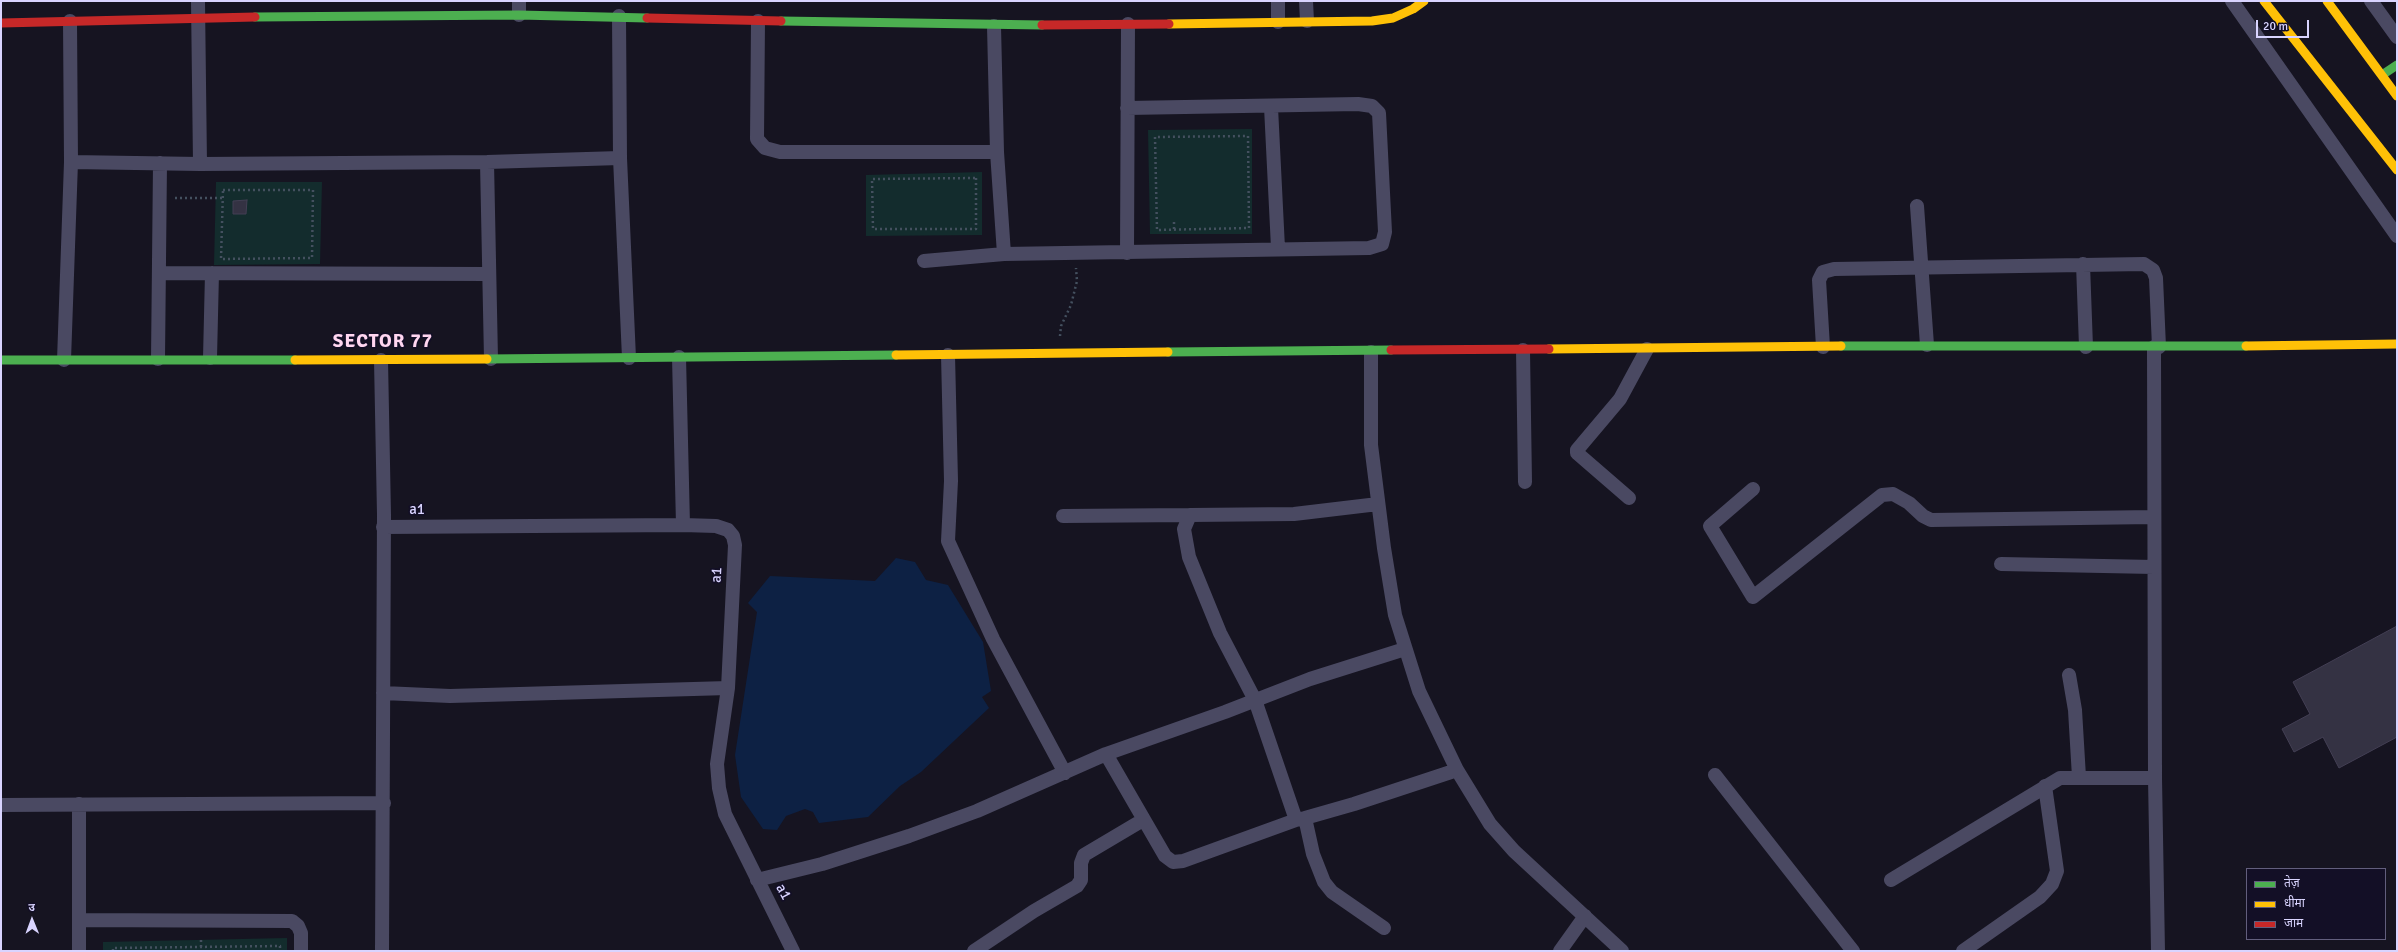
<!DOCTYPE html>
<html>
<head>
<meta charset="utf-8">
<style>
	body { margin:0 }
	#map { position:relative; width:2398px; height:952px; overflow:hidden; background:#161421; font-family:Signika,"Noto Sans Devanagari",sans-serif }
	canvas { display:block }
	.frame { position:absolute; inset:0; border:2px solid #d9d4ff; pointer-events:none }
	.legend { position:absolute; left:2246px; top:868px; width:140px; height:72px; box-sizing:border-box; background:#130f26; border:1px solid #625e7d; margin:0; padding:5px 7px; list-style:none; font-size:12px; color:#d9d4ff }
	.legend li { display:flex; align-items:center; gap:8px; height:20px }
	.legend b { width:20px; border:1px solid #625e7d }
	.north { position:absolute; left:12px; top:900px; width:40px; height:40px; -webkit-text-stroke:3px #130f26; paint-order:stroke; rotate:359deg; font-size:11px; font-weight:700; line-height:16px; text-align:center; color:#d9d4ff }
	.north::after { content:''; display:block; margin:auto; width:14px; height:18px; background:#d9d4ff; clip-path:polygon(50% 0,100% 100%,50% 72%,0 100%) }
	.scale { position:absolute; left:2256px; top:20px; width:53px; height:18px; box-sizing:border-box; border:2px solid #d9d4ff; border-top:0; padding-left:5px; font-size:12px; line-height:14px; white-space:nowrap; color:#d9d4ff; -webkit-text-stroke:3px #130f26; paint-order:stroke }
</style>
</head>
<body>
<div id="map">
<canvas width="2398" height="952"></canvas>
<div class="frame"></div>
<ul class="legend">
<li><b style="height:5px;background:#4caf50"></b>तेज़</li>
<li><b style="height:5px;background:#ffc107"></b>धीमा</li>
<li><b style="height:5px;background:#c62828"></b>जाम</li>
</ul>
<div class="north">उ</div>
<div class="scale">20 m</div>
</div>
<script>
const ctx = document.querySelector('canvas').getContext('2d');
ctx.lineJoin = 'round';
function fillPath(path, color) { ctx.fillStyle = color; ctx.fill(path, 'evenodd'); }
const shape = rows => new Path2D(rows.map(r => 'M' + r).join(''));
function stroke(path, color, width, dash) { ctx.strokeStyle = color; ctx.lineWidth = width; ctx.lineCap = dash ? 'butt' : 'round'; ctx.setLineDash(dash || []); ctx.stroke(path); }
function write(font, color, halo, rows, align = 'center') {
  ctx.font = font + ' Signika,sans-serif'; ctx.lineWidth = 3.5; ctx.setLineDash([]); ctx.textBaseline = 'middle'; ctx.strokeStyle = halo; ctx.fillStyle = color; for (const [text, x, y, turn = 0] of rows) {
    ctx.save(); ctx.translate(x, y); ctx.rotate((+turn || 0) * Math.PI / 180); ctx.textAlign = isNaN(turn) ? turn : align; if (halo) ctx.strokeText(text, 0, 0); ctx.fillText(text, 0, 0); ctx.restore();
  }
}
fillPath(shape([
	[1252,129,1252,234,1150,234,1148,130],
	[982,172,982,235,866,236,866,175],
	[216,182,322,182,320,264,214,265],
	[287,938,287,951,103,951,103,942]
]), '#132c2d');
fillPath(shape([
	[896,558,915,562,926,580,948,585,983,642,991,691,982,697,989,708,921,772,900,786,868,817,819,823,813,812,805,809,786,816,777,830,763,829,741,797,735,755,757,612,748,603,770,576,875,581]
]), '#0d2144');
const building = shape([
	[247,200,246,214,233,214,233,201,247,200],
	[2397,626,2397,737,2339,768,2323,737,2294,752,2282,729,2310,714,2293,682,2397,626]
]);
fillPath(building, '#343243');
stroke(building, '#433f54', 1);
stroke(shape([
	[1248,136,1249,228,1157,230,1155,137,1248,136],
	[976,178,976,229,873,229,872,179,976,178],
	[223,190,313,190,312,258,221,259,223,190],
	[175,198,223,198],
	[1174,229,1174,219],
	[1060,336,1061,326,1071,305,1077,281,1076,268],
	[201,940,201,951],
	[113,951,113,948,280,946,280,951]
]), '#44505f', 2.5, [2, 3]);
stroke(shape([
	[198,1,200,164],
	[519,1,519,15],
	[1306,1,1307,21],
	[2232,1,2397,236],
	[2371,1,2397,37],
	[619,16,620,158,629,358],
	[758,21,757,139,765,148,780,152,997,152],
	[1278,22,1278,1],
	[994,26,997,152,1004,254,1369,248,1382,244,1385,232,1379,113,1372,106,1358,104,1127,108],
	[1271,107,1278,248],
	[71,162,200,164,487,162,620,158],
	[487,162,491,359],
	[1917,206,1927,345],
	[1127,253,1128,24],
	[924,261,1004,254],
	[2083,264,2086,347],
	[159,273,488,274],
	[1823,347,1819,280,1823,272,1834,269,2144,264,2153,270,2156,278,2159,347],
	[2154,347,2155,778,2158,951],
	[1523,350,1525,482],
	[1371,352,1371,445,1384,548,1395,615,1419,691,1457,770,1490,824,1514,851,1622,951],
	[948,355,951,481,948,541,993,639,1065,773],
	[679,357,683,525],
	[210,358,212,273],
	[158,359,160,163],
	[64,360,71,162,70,21],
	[381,360,384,515,382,951],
	[1753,489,1710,526,1753,597,1882,495,1893,494,1909,503,1923,516,1931,520,2154,517],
	[1629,498,1577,453,1577,450,1620,399,1647,349],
	[1378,504,1294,514,1190,515,1184,529,1189,557,1220,633,1255,700,1296,820,1305,818,1313,854,1324,882,1332,892,1384,928],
	[1063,516,1190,515],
	[383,527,683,525,716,526,728,530,733,536,735,545,728,688,717,764,719,788,725,814,793,951],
	[2001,564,2154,567],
	[2069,675,2075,710,2079,777],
	[383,693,450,696,728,688],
	[1106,754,1165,856,1173,862,1183,861,1296,820],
	[1715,775,1853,951],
	[79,804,79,951],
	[1,805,384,803],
	[1305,818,1354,804,1457,770],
	[757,880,822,864,909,836,977,811,1106,754,1225,712,1310,679,1405,649],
	[1891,880,2060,778,2155,778],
	[79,920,292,921,298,926,301,933,301,951],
	[974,951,1034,911,1077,886,1081,880,1081,863,1084,855,1143,820],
	[1560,951,1585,916],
	[1963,951,2040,897,2052,884,2057,871,2045,786]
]), '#4a4962', 14);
stroke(shape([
	[255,17,519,15,647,18],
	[781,21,1042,25],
	[2382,75,2397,65],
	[1841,346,2246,346],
	[1168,352,1391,350],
	[487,359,896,355],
	[1,360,295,360]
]), '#4caf50', 9);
stroke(shape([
	[2264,1,2397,170],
	[2327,1,2397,96],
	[1169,24,1372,21,1393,18,1413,9,1424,1],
	[2246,346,2397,344],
	[1549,349,1841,346],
	[896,355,1168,352],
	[295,360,487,359]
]), '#ffc107', 9);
stroke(shape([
	[647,18,781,21],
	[1,23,255,17],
	[1042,25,1169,24],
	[1391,350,1549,349]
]), '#c62828', 9);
write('15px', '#d9d4ff', '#130f26', [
	["a1",417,510],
	["a1",717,575,-87],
	["a1",783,892,62]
]);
ctx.letterSpacing = '1px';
write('bold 19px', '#ffd6f0', '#130f26', [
	["SECTOR 77",383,342]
]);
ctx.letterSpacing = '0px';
</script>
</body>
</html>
